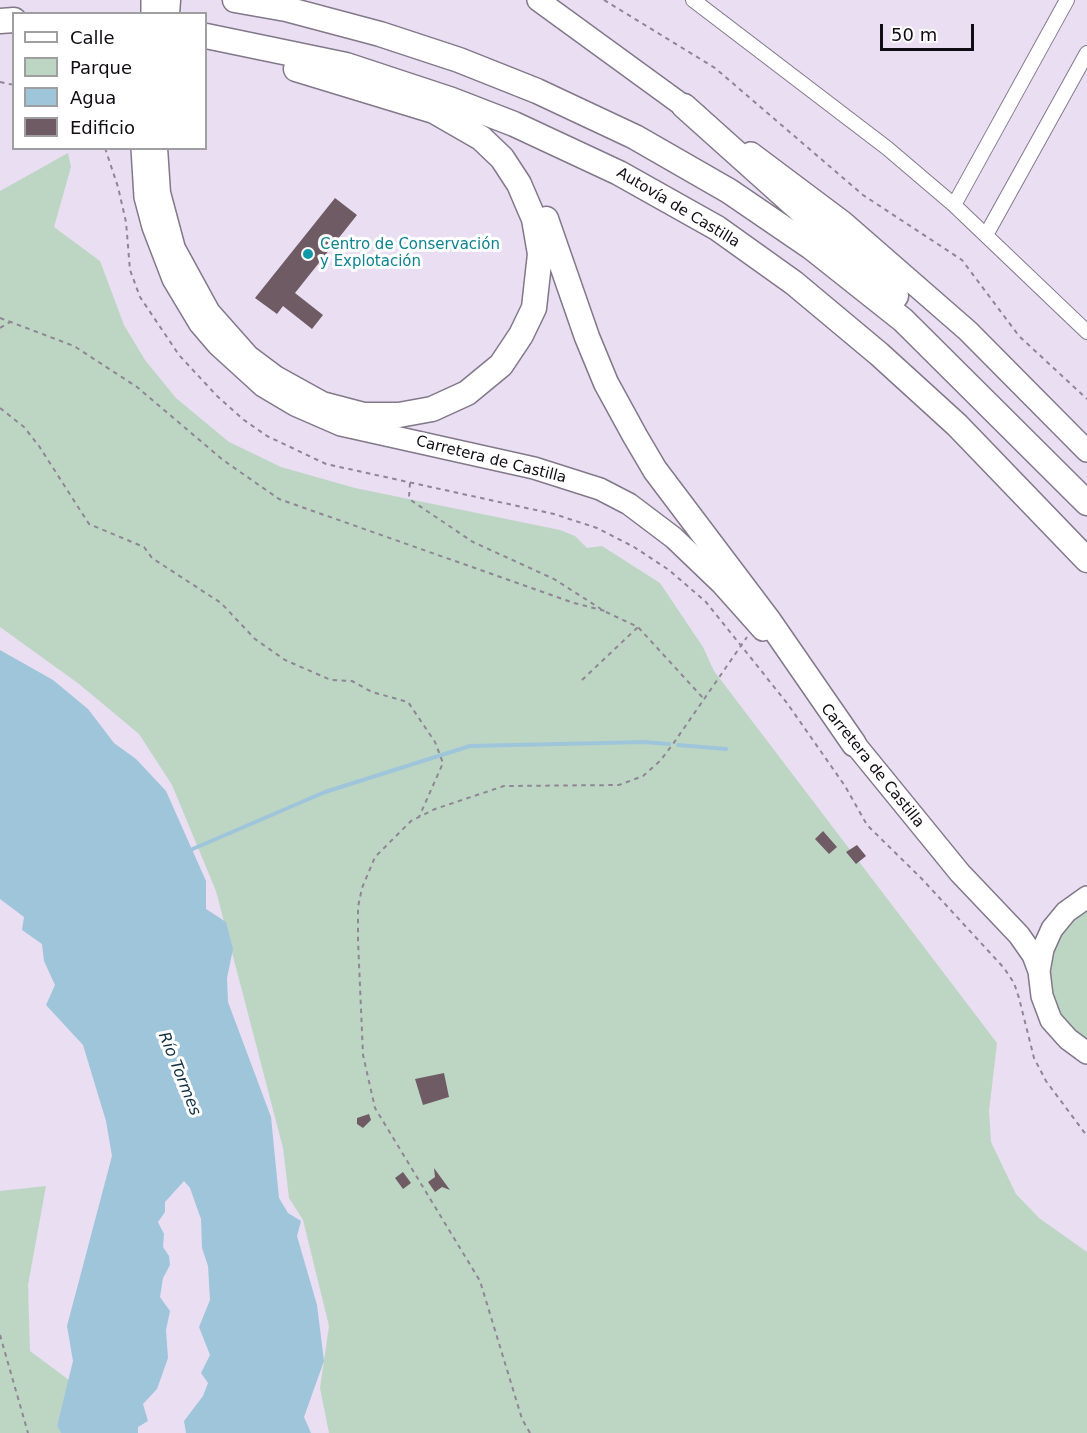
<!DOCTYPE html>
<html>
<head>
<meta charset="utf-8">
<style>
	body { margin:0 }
	#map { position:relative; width:1087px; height:1433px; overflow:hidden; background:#e9def2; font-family:"DejaVu Sans",sans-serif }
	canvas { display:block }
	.legend { position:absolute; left:12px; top:12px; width:195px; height:138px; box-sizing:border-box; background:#fff; border:2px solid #9f9ea1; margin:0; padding:8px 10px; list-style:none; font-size:18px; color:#100c13 }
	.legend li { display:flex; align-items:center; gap:12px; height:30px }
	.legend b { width:30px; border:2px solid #9f9ea1 }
	.scale { position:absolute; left:880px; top:24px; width:94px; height:27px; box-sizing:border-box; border:3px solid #100c13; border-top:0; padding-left:8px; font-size:18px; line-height:21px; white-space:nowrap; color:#100c13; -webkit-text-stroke:4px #fff; paint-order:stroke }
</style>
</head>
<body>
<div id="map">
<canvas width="1087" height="1433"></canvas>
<ul class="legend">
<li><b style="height:8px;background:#fff"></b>Calle</li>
<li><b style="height:16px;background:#bdd6c4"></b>Parque</li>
<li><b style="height:16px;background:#9fc5db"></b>Agua</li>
<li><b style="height:16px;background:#6f5b64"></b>Edificio</li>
</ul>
<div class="scale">50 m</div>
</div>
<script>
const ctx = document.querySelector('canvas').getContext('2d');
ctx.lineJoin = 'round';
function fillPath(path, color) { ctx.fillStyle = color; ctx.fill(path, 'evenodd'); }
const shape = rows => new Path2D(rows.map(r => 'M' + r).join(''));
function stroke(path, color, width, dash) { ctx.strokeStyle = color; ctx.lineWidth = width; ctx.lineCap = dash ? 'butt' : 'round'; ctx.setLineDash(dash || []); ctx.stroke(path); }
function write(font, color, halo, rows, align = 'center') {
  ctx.font = font + ' "DejaVu Sans",sans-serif'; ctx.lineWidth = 6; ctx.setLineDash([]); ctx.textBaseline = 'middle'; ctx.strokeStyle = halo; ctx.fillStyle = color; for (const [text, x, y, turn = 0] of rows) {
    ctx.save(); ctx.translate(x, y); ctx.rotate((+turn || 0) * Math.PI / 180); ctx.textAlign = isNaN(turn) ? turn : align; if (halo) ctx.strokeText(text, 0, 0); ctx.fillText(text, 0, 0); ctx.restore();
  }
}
fillPath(shape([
	[68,153,71,167,54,227,100,261,124,325,145,360,176,398,229,442,281,467,355,488,560,530,575,536,587,548,602,546,660,583,703,647,714,671,997,1043,989,1111,991,1142,1016,1194,1039,1218,1087,1252,1087,1433,329,1433,320,1388,329,1326,303,1220,289,1198,283,1148,216,891,172,785,139,734,79,684,0,627,0,191],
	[1087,908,1087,1043,1058,1013,1049,977,1052,952,1063,929],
	[46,1186,28,1285,30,1351,69,1380,57,1426,61,1433,0,1433,0,1191]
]), '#bdd6c4');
fillPath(shape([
	[0,650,53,680,88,709,114,743,136,759,166,791,206,881,206,909,226,922,233,949,227,978,228,1002,271,1117,279,1198,288,1213,301,1221,297,1236,317,1305,324,1361,304,1417,311,1433,186,1433,184,1421,203,1396,208,1383,201,1373,210,1355,199,1327,210,1300,208,1266,202,1248,201,1219,190,1188,184,1181,165,1202,165,1212,158,1222,164,1234,163,1247,169,1256,170,1265,163,1278,160,1297,170,1311,166,1330,168,1358,157,1389,143,1404,148,1421,138,1427,138,1433,61,1433,57,1426,73,1361,67,1326,112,1156,106,1121,83,1045,46,1005,55,985,44,961,42,944,22,930,24,917,0,899]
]), '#9fc5db');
stroke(shape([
	[678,745,726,749],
	[188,851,325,792,470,746,644,742,669,744]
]), '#9fc5db', 4);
fillPath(shape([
	[335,198,357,215,295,293,323,315,312,329,283,306,277,314,255,298],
	[823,831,837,847,829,854,815,839],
	[857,845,866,856,856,864,846,852],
	[444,1073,449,1097,423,1105,415,1079],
	[369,1114,371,1120,363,1128,357,1124,357,1118],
	[434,1168,450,1190,442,1187,435,1192,428,1182,435,1177],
	[403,1172,411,1183,403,1189,395,1178]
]), '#6f5b64');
const minor = shape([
	[693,0,887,148,954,205,1087,332],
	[954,205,1067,0],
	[986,235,1087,53]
]);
const trunk = shape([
	[538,0,696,115],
	[152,14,152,0],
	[142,148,145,197,153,227,173,279,200,324,218,345,263,386,295,405,341,425,534,468,600,489,629,504,674,538,722,584,763,630],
	[751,153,843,222,968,331,1087,451],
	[845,732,960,873,1019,935,1033,955,1039,971],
	[1087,897,1066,912,1052,929,1043,949,1039,971,1042,996,1051,1020,1068,1039,1087,1053]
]);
const motorway = shape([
	[235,0,286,9,380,34,459,60,537,91,635,137,729,191,811,247,903,320,1087,503],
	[167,14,168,0],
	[0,21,14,20],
	[206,36,346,65,452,100,514,124,619,173,717,228,794,283,879,354,957,425,1087,560],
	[684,106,896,296],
	[155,148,158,193,173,249,208,313,247,357,275,378,322,404,364,415,399,415,432,409,467,393,501,365,521,335,534,308,540,254,534,219,519,184,502,158,481,138,434,111,296,69],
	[546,219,587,337,606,383,635,436,655,470,769,621,854,744]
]);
stroke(minor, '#82788a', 16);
stroke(trunk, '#82788a', 24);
stroke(motorway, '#82788a', 27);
stroke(shape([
	[604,0,715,68,863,195,962,260,1019,336,1087,399],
	[0,82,14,85],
	[105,148,118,187,126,222,130,270,140,297,179,355,217,396,244,420,267,436,326,464,554,514,597,528,634,547,669,570,706,602,787,703,845,786,867,825,922,879,1004,968,1014,983,1019,998,1034,1058,1046,1081,1087,1136],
	[0,318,74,346,137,387,223,460,279,499,574,603,605,611],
	[0,328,10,322],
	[0,408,24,427,39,446,89,524,144,547,152,558,221,603,255,639,285,660,331,680,352,681,372,692,408,702,435,742,443,763,419,817],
	[410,483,409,497,412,501,473,542,554,579,601,609],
	[606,612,638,627,703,698],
	[582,680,638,627],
	[0,1335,28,1433],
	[530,1433,522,1419,480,1281,375,1108,363,1055,358,940,358,907,362,888,375,857,411,821,435,809,504,786,619,785,643,776,660,761,673,744,747,637]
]), '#8e8695', 2, [4.5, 4.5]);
stroke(minor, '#fff', 14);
stroke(trunk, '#fff', 21);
stroke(motorway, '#fff', 24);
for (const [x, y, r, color] of [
	[308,254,6,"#0f9aa8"]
]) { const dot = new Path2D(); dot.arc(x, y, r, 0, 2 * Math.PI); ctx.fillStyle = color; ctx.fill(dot); stroke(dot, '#fff', 2); }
write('15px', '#100c13', '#fff', [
	["Autovía de Castilla",678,208,31],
	["Carretera de Castilla",491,460,14],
	["Carretera de Castilla",872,766,51]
]);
write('15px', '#0d838f', '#fff', [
	["Centro de Conservación",320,245],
	["y Explotación",320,262]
], 'left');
write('italic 16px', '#103142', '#fff', [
	["Río Tormes",179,1074,68]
]);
</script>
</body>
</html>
